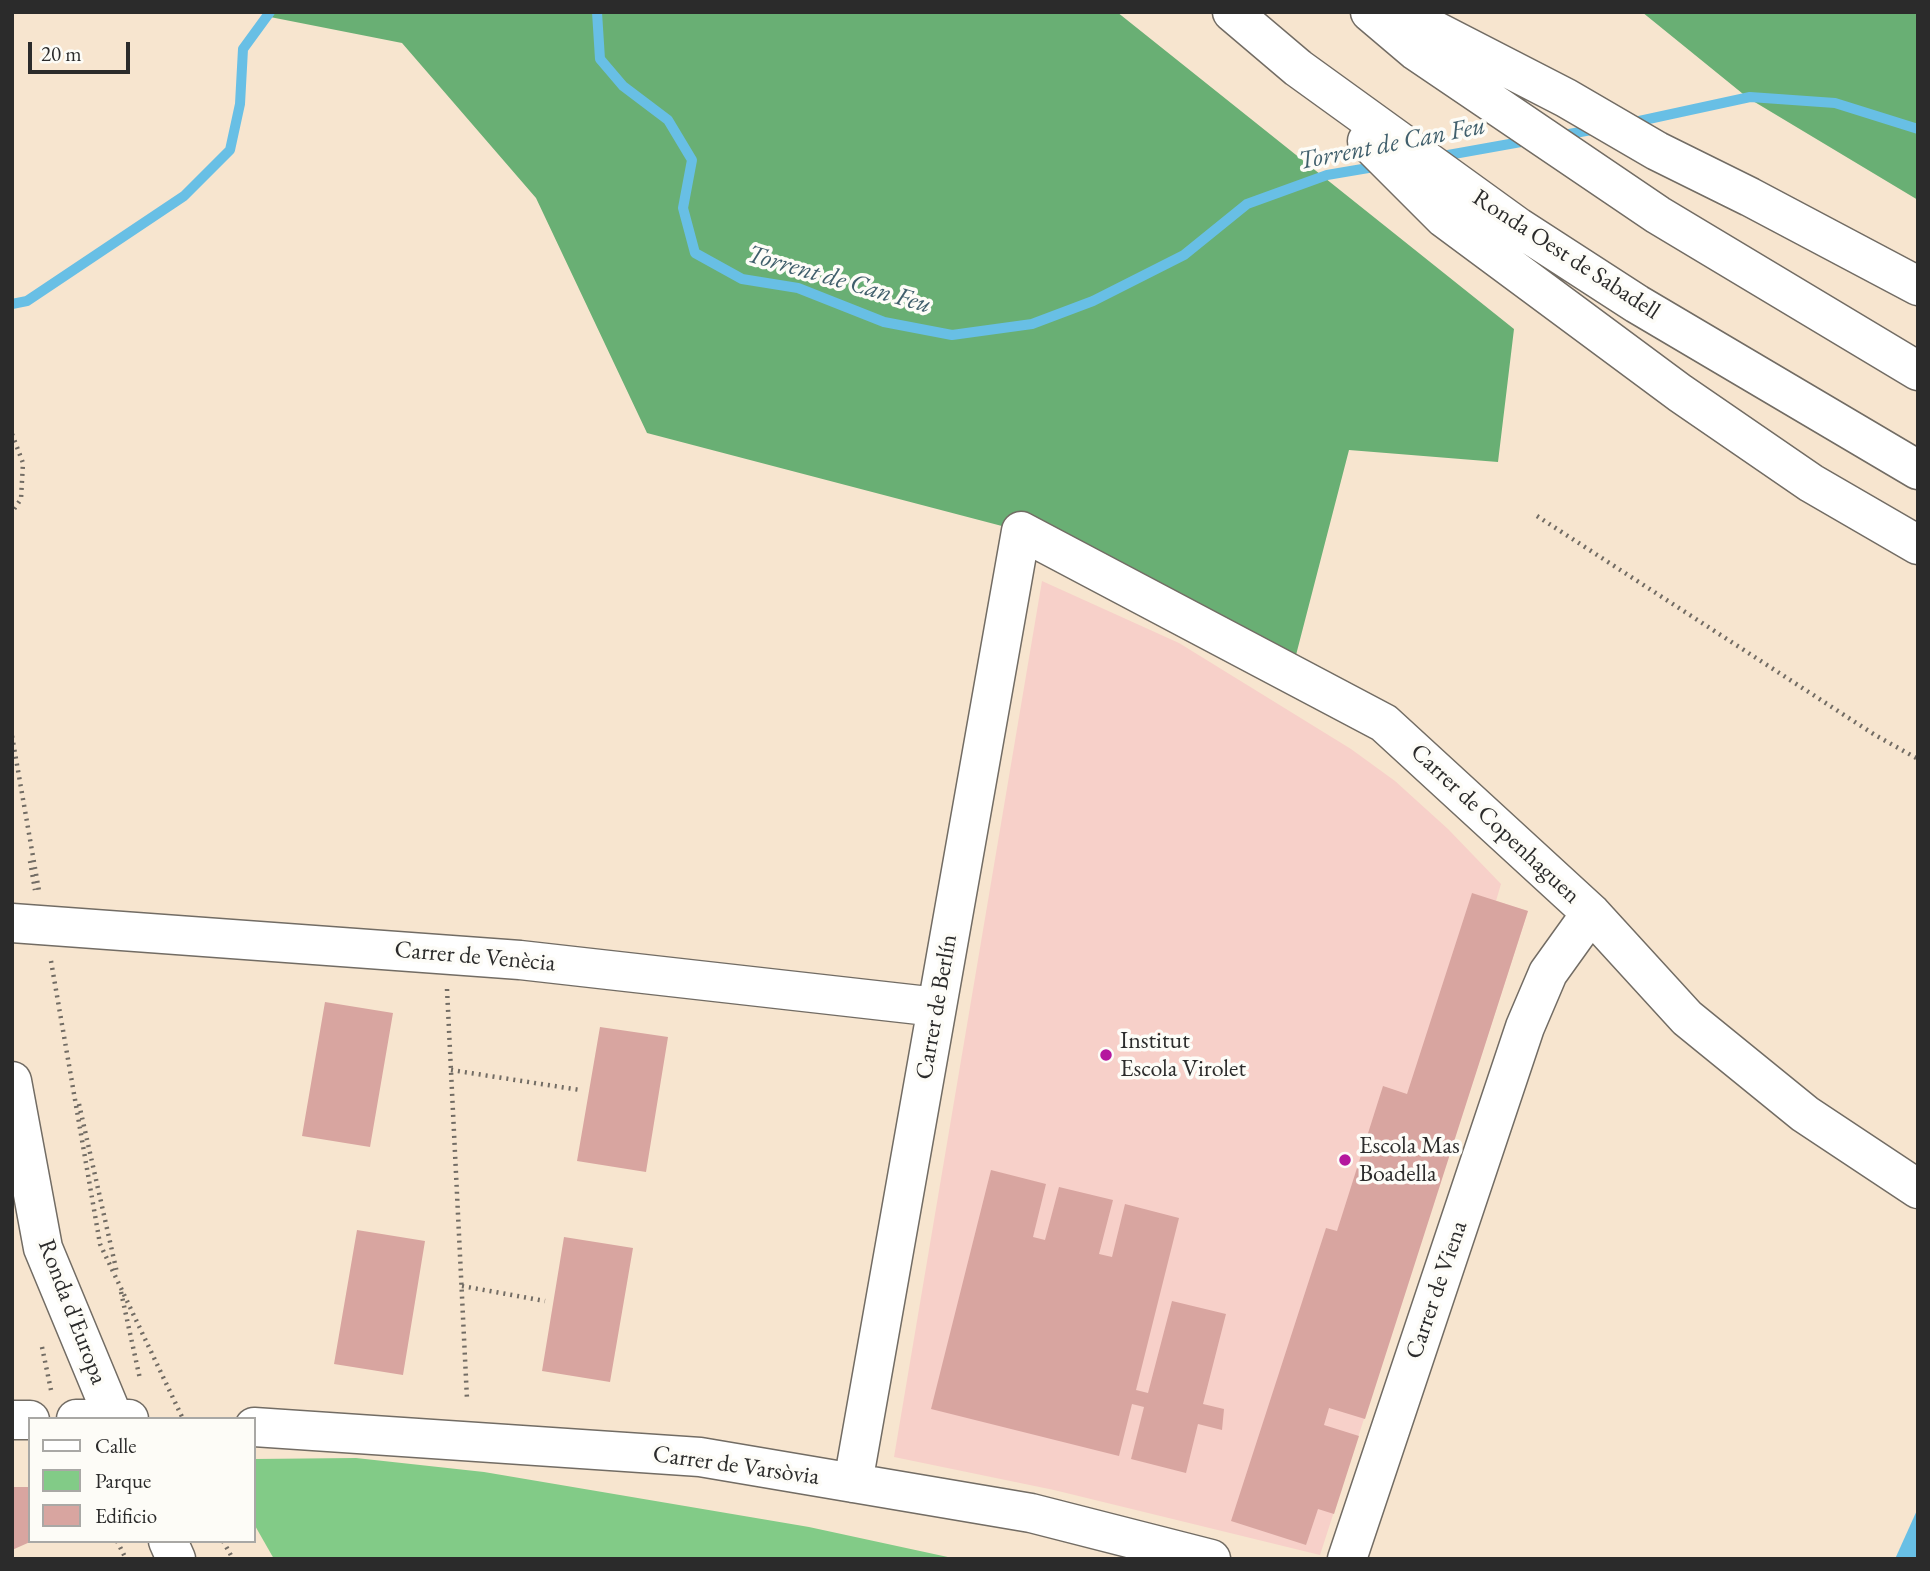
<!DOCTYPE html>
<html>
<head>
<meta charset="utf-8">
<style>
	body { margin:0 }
	#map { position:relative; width:1930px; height:1571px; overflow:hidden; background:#f7e5cf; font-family:"EB Garamond",serif }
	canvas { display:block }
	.frame { position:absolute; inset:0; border:14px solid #2b2b2b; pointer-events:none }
	.legend { position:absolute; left:28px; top:1417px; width:228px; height:126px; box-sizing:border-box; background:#fdfcf7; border:2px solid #a9a8a5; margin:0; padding:9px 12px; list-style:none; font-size:21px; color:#2b2b2b }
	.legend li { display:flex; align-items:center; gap:14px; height:35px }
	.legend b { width:35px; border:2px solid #a9a8a5 }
	.scale { position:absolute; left:28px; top:42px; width:102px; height:32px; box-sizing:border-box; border:4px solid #2b2b2b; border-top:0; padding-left:9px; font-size:21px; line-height:24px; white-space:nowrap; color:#2b2b2b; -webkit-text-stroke:5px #fdfcf7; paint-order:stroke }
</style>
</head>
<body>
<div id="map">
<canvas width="1930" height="1571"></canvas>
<div class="frame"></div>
<ul class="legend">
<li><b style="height:9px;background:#fff"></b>Calle</li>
<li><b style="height:19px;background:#82cb87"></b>Parque</li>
<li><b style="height:19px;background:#d8a5a0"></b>Edificio</li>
</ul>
<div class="scale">20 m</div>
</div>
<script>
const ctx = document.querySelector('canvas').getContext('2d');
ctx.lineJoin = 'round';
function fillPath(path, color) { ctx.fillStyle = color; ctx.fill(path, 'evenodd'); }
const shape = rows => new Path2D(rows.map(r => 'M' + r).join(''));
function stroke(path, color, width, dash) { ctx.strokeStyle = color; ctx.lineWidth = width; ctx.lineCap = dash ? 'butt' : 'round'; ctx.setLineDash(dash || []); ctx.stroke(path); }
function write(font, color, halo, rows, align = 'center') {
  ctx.font = font + ' "EB Garamond",serif'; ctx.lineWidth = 7; ctx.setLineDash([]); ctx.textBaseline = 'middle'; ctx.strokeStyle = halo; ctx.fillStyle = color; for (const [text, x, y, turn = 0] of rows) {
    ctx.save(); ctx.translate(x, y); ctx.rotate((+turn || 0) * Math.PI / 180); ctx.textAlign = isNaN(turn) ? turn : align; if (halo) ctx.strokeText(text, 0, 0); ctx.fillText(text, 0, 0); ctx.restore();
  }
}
fillPath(shape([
	[1042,581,1179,643,1351,749,1395,781,1448,829,1501,884,1496,901,1528,911,1320,1555,1054,1490,894,1457]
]), '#f7d0c9');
fillPath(shape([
	[356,1458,484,1472,809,1527,957,1559,274,1559,254,1524,254,1459]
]), '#82cb87');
fillPath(shape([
	[265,12,1117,12,1514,329,1498,462,1349,450,1296,655,1197,602,1021,531,647,433,536,198,402,43,265,16],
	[1642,12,1918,12,1918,200,1748,98]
]), '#69af74');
fillPath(shape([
	[1918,1508,1918,1559,1895,1559]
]), '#68bfe5');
stroke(shape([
	[597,12,600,59,623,86,668,120,692,160,683,208,695,253,742,279,798,288,884,322,952,335,1032,324,1093,301,1184,255,1247,204,1327,175,1380,166],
	[1630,123,1750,97,1835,103,1918,129],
	[1558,136,1597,129],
	[1437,157,1532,140],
	[12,304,27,301,184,196,230,150,240,104,243,49,270,12]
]), '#68bfe5', 10);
fillPath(shape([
	[1472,893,1528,911,1365,1419,1329,1408,1324,1425,1359,1436,1334,1514,1318,1509,1306,1545,1231,1521,1326,1228,1337,1231,1383,1086,1407,1094],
	[325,1002,393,1013,370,1147,302,1136],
	[600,1027,668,1037,646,1172,577,1161],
	[991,1170,1046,1184,1033,1237,1045,1240,1059,1187,1113,1200,1099,1254,1112,1257,1125,1204,1179,1218,1136,1390,1148,1393,1172,1301,1226,1314,1203,1404,1224,1409,1222,1430,1198,1424,1186,1473,1131,1459,1144,1407,1132,1404,1119,1456,931,1409],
	[357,1230,425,1241,403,1375,334,1364],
	[564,1237,633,1248,610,1382,542,1371],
	[12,1487,30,1487,30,1542,12,1550]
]), '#d8a5a0');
const minor = shape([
	[12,923,520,960,937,1007],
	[12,1081,43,1248,114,1419],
	[76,1419,129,1419],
	[12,1420,30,1420],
	[254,1427,700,1457,1031,1513,1211,1559],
	[853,1483,1021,531,1384,723,1591,913,1687,1018,1805,1114,1918,1189],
	[168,1541,176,1559],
	[1347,1559,1525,1027,1548,973,1591,913]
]);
const highway = shape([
	[1232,12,1298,68,1518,227,1637,304,1918,470],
	[1370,12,1416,51,1658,215,1918,371],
	[1399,12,1566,98,1657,151,1750,197,1918,286],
	[1367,141,1444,218,1680,393,1811,483,1918,545]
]);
stroke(minor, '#726c64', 41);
stroke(highway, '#726c64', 41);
stroke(shape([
	[12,434,23,463,21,499,12,512],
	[1537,516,1875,735,1918,759],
	[12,736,39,891],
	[30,861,35,890],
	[51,961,100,1244,183,1419],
	[447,989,467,1399],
	[451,1070,580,1090],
	[79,1104,117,1273],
	[462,1286,545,1301],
	[121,1292,140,1379],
	[42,1347,51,1390],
	[117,1541,126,1559],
	[223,1541,233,1559]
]), '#726c64', 4.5, [2, 5]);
stroke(minor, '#fff', 38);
stroke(highway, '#fff', 38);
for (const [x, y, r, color] of [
	[1106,1055,7,"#b5179e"],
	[1345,1160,7,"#b5179e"]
]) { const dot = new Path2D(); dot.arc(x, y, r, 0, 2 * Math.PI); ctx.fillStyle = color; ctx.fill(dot); stroke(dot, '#fdfcf7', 2.5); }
write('24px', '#2b2b2b', '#fdfcf7', [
	["Ronda Oest de Sabadell",1566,255,33],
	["Carrer de Copenhaguen",1495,824,43],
	["Carrer de Venècia",475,957,5],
	["Carrer de Berlín",937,1007,-80],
	["Carrer de Viena",1437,1290,-71],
	["Ronda d'Europa",72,1312,69],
	["Carrer de Varsòvia",736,1466,8]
]);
write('24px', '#2b2b2b', '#fdfcf7', [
	["Institut",1120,1041],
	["Escola Virolet",1120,1069],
	["Escola Mas",1359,1146],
	["Boadella",1359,1174]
], 'left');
write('italic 26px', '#405f6c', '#fdfcf7', [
	["Torrent de Can Feu",1392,144,-11],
	["Torrent de Can Feu",839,280,16]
]);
</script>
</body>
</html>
